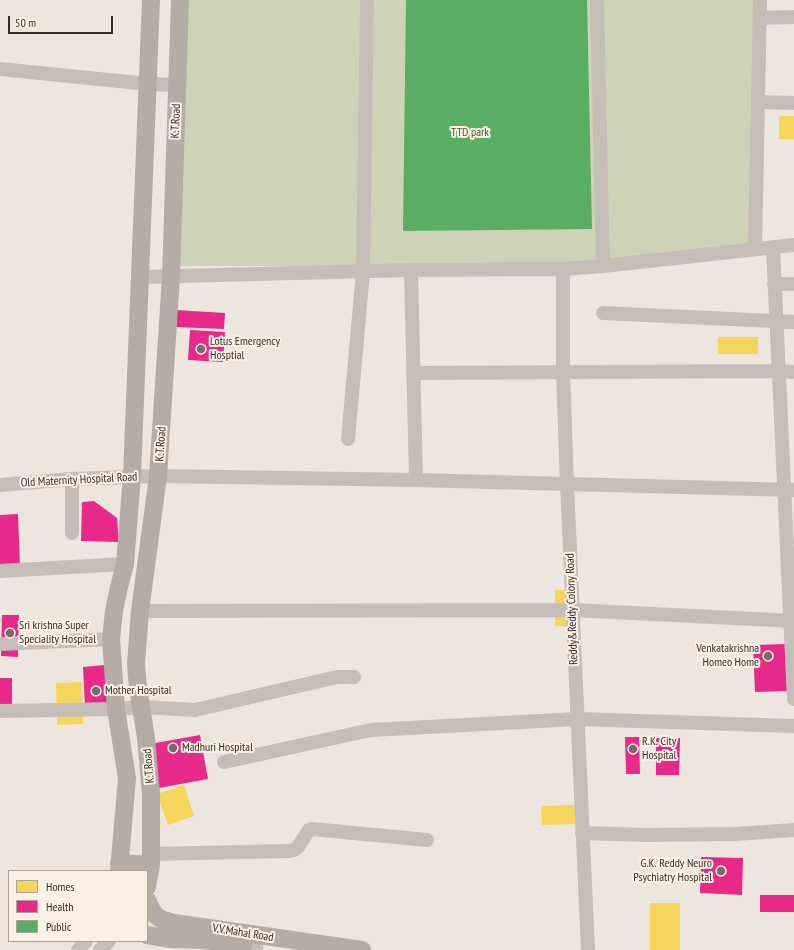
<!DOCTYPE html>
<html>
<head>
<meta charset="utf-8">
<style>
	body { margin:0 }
	#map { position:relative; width:794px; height:950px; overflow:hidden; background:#ede6de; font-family:"PT Sans Narrow",sans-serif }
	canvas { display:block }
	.legend { position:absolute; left:8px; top:870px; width:140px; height:72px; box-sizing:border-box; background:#faf0e5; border:1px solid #aca199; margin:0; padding:5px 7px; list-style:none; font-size:12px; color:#362b26 }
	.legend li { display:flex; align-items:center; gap:8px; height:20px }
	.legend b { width:20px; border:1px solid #aca199 }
	.scale { position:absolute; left:8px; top:16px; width:105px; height:18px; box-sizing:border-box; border:2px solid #362b26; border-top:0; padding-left:5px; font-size:12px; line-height:14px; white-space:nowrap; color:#362b26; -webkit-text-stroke:3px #faf0e5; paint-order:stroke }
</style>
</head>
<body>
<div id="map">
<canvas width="794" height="950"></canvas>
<ul class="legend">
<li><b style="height:11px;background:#f6d55c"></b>Homes</li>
<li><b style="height:11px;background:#e7298a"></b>Health</li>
<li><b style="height:11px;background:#5aae61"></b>Public</li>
</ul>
<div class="scale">50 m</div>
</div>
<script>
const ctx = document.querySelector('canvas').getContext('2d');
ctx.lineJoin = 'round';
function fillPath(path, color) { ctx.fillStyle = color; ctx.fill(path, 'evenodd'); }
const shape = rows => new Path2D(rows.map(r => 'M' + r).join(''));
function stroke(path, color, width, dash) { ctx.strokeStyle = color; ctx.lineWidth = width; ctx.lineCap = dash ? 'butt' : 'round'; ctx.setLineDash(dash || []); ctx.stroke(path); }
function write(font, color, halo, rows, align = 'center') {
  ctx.font = font + ' "PT Sans Narrow",sans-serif'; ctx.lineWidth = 4; ctx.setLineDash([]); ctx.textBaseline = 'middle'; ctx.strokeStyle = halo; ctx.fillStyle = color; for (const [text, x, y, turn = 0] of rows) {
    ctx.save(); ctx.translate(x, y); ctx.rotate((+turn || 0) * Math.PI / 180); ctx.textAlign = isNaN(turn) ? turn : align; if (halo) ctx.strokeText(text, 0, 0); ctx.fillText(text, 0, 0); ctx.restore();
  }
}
fillPath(shape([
	[188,0,760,0,755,249,603,266,179,266]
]), '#ced3b7');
fillPath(shape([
	[779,116,794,116,794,139,779,139],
	[718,337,758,337,758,354,718,354],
	[555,590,576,590,576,626,555,626],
	[82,682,83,724,57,725,56,683],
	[184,785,194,816,168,825,157,794],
	[577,805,577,824,542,825,541,806],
	[650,903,680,903,680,950,650,950]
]), '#f6d55c');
fillPath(shape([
	[176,310,225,313,224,329,175,327],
	[190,330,225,332,223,362,188,360],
	[94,501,117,518,119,542,81,541,82,502],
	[18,514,20,567,0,567,0,515],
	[2,615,19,615,18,657,1,656],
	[785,644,787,691,755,692,753,645],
	[105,665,108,705,85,706,83,667],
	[0,678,12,678,12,709,0,709],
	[200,735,208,779,159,788,150,744],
	[625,737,639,737,640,774,626,774],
	[656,738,680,738,679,775,656,775],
	[701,857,743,858,742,895,700,893],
	[760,895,794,895,794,912,760,912]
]), '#e7298a');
fillPath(shape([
	[406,0,587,0,592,229,403,231]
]), '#5aae61');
stroke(shape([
	[597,0,603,266],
	[760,18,794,17],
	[0,69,148,84,178,85],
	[758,102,794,103],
	[773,247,794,699],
	[755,249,760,0],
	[563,269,563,371,567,484,588,950],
	[411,270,416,480],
	[141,277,411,270,563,269,603,266,794,245],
	[774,284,794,284],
	[603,313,794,322],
	[413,373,778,371,794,372],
	[348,439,363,272,367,0],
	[72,479,72,533],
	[0,485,72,479,158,476,416,480,794,490],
	[0,571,125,564],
	[140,611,572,610,794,621],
	[0,644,111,639],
	[0,711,116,709,141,707,195,710,337,677,354,677],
	[224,762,371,730,577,719,794,726],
	[582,833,647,835,735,834,794,830],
	[151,854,289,851,294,850,298,847,309,830,312,829,427,840],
	[256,947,256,950],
	[78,950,86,941],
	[100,950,109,941]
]), '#c5beb8', 14);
stroke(shape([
	[119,863,151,865],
	[119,871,127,778,116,709,111,639,114,611,119,587,125,564,132,476,151,0],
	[147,887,151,865,151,794,146,738,138,688,136,664,140,611,158,476,171,277,180,0],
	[147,900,154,914,161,919,174,923,362,950],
	[147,935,171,939,203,940,243,945]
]), '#b4aca7', 18);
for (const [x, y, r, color] of [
	[201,349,5,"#766c66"],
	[10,633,5,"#766c66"],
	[768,656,5,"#766c66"],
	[96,691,5,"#766c66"],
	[173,748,5,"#766c66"],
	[633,749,5,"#766c66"],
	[721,871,5,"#766c66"]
]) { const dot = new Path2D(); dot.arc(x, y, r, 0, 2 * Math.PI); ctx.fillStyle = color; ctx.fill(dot); stroke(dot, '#faf0e5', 1.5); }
write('12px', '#362b26', '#faf0e5', [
	["K.T.Road",176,121,-88],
	["K.T.Road",161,444,-86],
	["Old Maternity Hospital Road",79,480,-3],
	["Reddy&Reddy Colony Road",572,609,-92],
	["K.T.Road",149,766,-95],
	["V.V.Mahal Road",243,933,9]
]);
write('12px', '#455628', '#faf0e5', [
	["TTD park",470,133]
]);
write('12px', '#362b26', '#faf0e5', [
	["Lotus Emergency",210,342],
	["Hosptial",210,356],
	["Sri krishna Super",19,626],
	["Speciality Hospital",19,640],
	["Venkatakrishna",759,649,"right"],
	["Homeo Home",759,663,"right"],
	["Mother Hospital",105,691],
	["R.K. City",642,742],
	["Hospital",642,756],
	["Madhuri Hospital",182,748],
	["G.K. Reddy Neuro",712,864,"right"],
	["Psychiatry Hospital",712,878,"right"]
], 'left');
</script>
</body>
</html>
